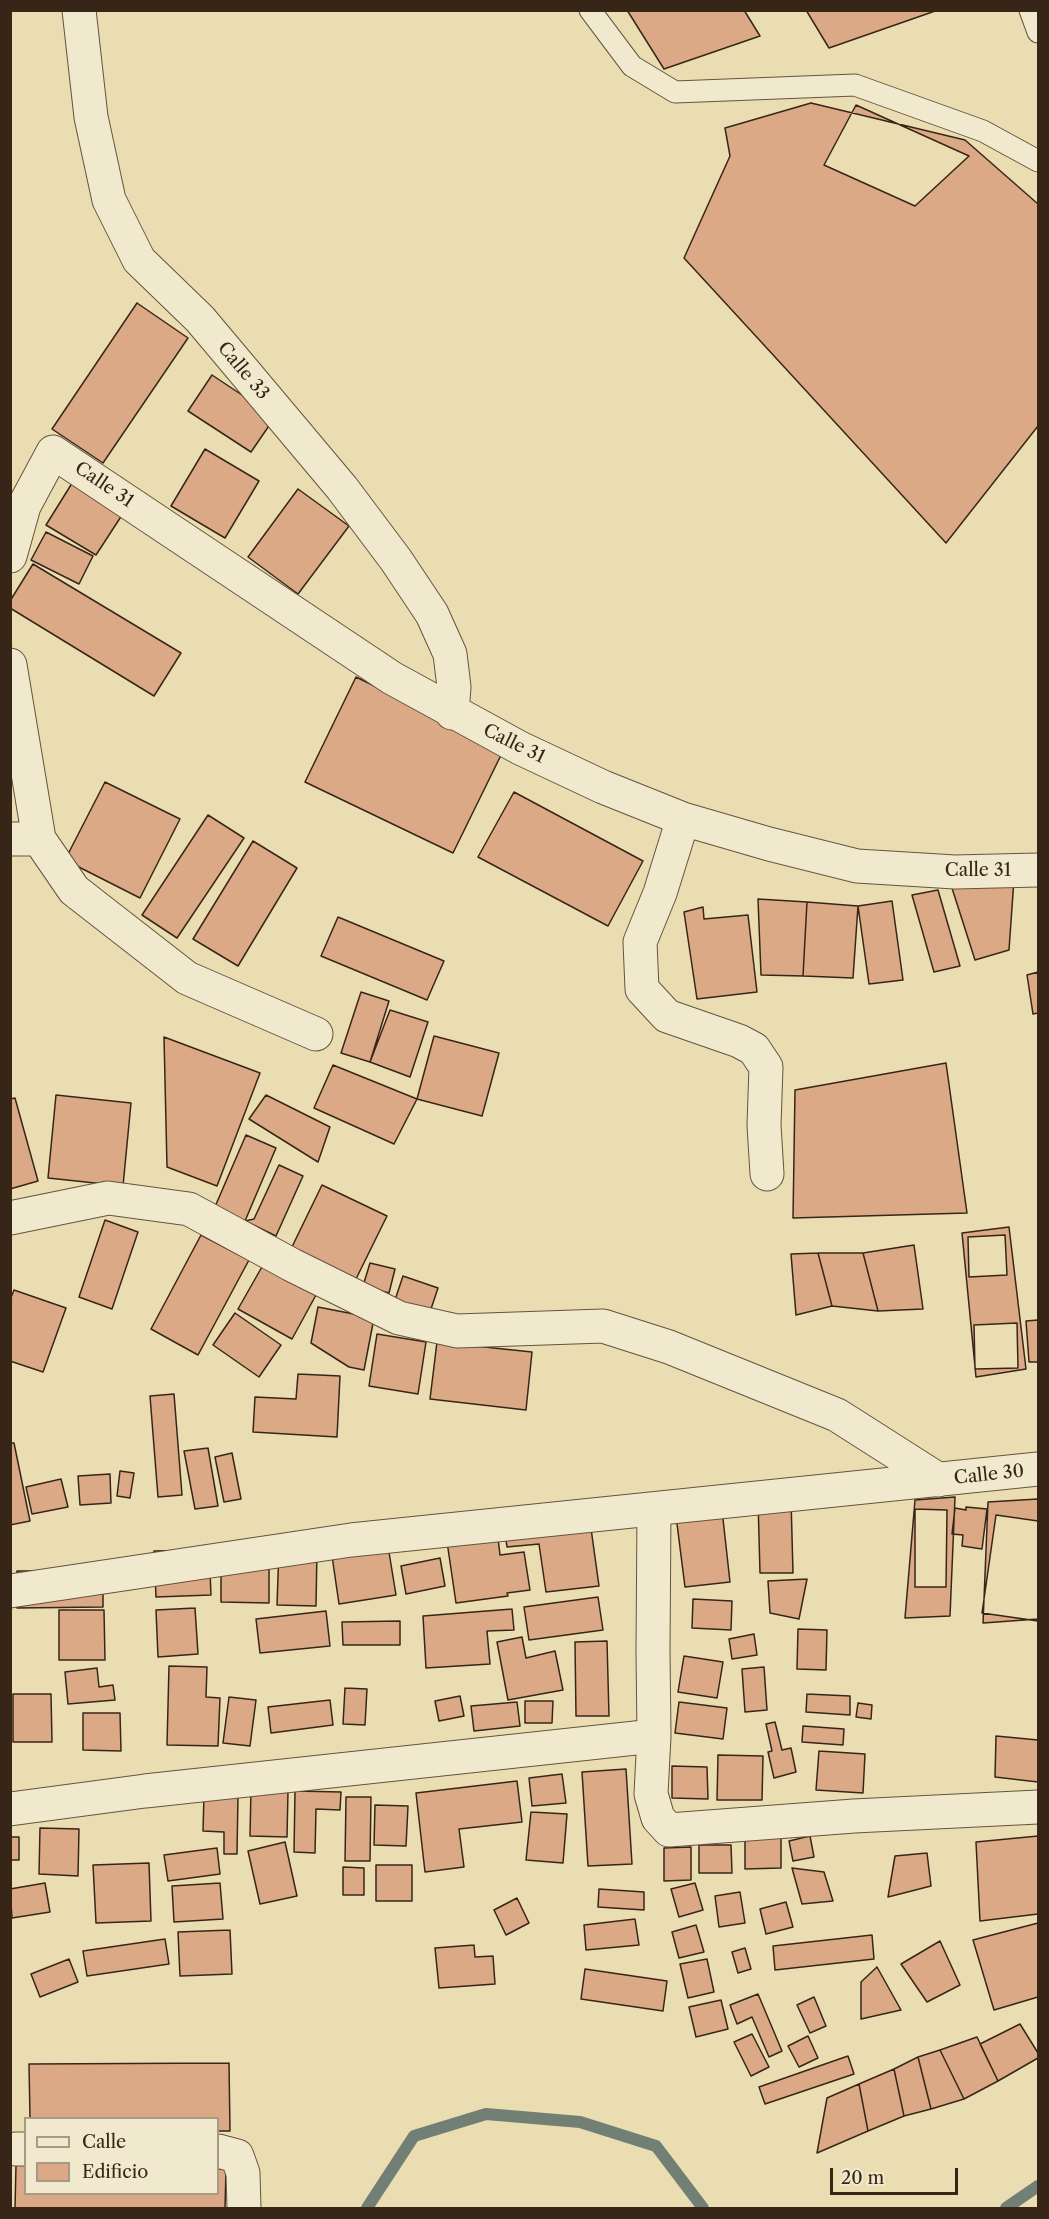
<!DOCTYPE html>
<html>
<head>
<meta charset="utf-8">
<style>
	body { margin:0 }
	#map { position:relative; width:1049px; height:2219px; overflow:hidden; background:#eaddb2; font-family:"Libre Caslon Text",serif }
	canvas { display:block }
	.frame { position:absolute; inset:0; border:12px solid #372618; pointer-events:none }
	.legend { position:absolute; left:24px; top:2117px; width:195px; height:78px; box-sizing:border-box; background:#f1e9cd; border:2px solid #a79b85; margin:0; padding:8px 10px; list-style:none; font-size:18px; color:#372618 }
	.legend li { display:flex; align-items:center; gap:12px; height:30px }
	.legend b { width:30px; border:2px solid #a79b85 }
	.scale { position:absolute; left:830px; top:2168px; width:128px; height:27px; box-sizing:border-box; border:3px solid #372618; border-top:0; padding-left:8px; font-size:18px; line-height:21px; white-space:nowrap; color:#372618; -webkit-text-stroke:4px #f1e9cd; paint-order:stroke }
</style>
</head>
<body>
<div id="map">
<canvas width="1049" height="2219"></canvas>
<div class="frame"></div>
<ul class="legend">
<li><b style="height:8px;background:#f1e9cd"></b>Calle</li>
<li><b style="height:16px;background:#dca986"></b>Edificio</li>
</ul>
<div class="scale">20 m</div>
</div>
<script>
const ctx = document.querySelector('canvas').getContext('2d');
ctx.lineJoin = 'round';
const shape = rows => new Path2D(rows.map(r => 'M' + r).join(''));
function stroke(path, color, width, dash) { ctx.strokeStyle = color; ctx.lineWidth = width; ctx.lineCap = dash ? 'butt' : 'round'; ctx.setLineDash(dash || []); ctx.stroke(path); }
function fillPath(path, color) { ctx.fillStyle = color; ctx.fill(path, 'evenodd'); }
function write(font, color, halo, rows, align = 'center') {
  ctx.font = font + ' "Libre Caslon Text",serif'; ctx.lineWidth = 6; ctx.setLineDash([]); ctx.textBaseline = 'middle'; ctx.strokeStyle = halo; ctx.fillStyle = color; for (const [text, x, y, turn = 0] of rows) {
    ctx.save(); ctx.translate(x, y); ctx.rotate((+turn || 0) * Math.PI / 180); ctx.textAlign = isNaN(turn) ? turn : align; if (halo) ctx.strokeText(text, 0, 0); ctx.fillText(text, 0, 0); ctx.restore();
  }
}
stroke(shape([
	[367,2208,414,2136,486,2114,580,2122,656,2146,703,2208],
	[1006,2208,1038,2186]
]), '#717f74', 12);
const building = shape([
	[627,10,744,10,760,36,664,69,627,10],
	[806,10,938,10,829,48,806,10],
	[811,103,965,140,1038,204,1038,426,946,543,684,258,730,156,725,128,811,103],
	[856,105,969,156,915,206,824,165,856,105],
	[137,303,188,338,103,463,52,429,137,303],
	[212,375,275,417,251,452,188,411,212,375],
	[205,449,259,481,225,538,171,506,205,449],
	[74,480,124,512,96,555,46,525,74,480],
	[298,489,349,526,298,594,248,557,298,489],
	[46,532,93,556,79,584,31,560,46,532],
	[33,564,181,653,154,696,10,608,10,601,33,564],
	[356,677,504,749,453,853,305,782,356,677],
	[105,782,180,819,140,898,65,860,105,782],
	[514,792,643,861,608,926,478,857,514,792],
	[208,815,244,838,177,938,142,915,208,815],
	[253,841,297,868,238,966,193,939,253,841],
	[1014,879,1009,950,975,960,951,885,1014,879],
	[938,890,960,966,934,972,912,895,938,890],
	[758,899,807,902,803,976,761,975,758,899],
	[892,901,903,980,869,984,858,906,892,901],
	[807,902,858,906,853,978,803,976,807,902],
	[703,907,704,919,748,915,757,992,697,999,684,912,703,907],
	[338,917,444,961,427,1000,321,956,338,917],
	[1038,972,1038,1013,1033,1014,1027,975,1038,972],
	[361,992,389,1001,370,1062,341,1053,361,992],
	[390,1010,428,1022,410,1077,370,1062,390,1010],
	[434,1036,499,1053,482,1116,417,1099,434,1036],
	[164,1037,260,1073,217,1186,167,1167,164,1037],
	[946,1063,967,1213,793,1218,795,1090,946,1063],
	[333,1065,417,1099,394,1144,314,1108,333,1065],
	[56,1095,131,1103,123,1186,48,1178,56,1095],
	[266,1095,330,1127,318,1162,249,1119,266,1095],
	[15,1098,38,1181,10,1189,10,1099,15,1098],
	[246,1135,276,1148,245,1221,214,1209,246,1135],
	[279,1165,303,1176,276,1236,245,1221,254,1219,279,1165],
	[322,1185,387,1216,354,1283,289,1253,322,1185],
	[105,1220,138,1232,112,1309,79,1297,105,1220],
	[1009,1227,1026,1369,976,1377,962,1233,1009,1227],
	[201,1235,249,1260,198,1355,151,1329,201,1235],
	[1005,1235,1007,1275,969,1277,968,1237,1005,1235],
	[914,1245,923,1309,878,1311,863,1253,914,1245],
	[818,1253,832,1306,796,1315,791,1254,818,1253],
	[818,1253,863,1253,878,1311,832,1306,818,1253],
	[370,1263,395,1269,389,1293,363,1286,370,1263],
	[263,1265,316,1295,292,1339,238,1309,263,1265],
	[403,1276,438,1288,428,1318,393,1306,403,1276],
	[14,1290,66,1308,43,1372,10,1361,10,1300,14,1290],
	[318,1307,374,1318,364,1370,349,1367,311,1343,318,1307],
	[235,1313,281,1345,259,1377,213,1345,235,1313],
	[1038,1320,1038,1362,1029,1362,1026,1321,1038,1320],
	[1017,1323,1018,1368,975,1369,974,1325,1017,1323],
	[377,1334,426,1342,418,1394,369,1386,377,1334],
	[437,1342,532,1352,526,1410,430,1399,437,1342],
	[298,1374,340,1376,337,1437,253,1432,255,1397,296,1399,298,1374],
	[174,1394,182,1495,158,1497,150,1396,174,1394],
	[10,1443,14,1443,30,1521,10,1525,10,1443],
	[208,1448,218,1506,195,1509,184,1451,208,1448],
	[232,1453,241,1499,224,1502,215,1457,232,1453],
	[120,1471,134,1473,130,1498,117,1496,120,1471],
	[110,1474,111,1503,80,1505,78,1476,110,1474],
	[61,1479,68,1507,32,1514,26,1487,61,1479],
	[955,1497,950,1616,905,1618,915,1500,955,1497],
	[791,1499,793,1573,760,1573,758,1500,791,1499],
	[1038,1499,1038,1619,983,1623,988,1502,1038,1499],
	[966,1507,987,1509,982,1549,962,1546,963,1535,952,1534,955,1508,966,1510,966,1507],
	[915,1509,947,1510,946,1587,915,1587,915,1509],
	[722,1510,730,1582,685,1587,676,1516,722,1510],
	[589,1514,599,1586,546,1592,539,1544,507,1547,504,1525,589,1514],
	[996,1515,1038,1521,1038,1621,982,1613,996,1515],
	[496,1521,500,1555,524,1552,530,1590,507,1593,508,1596,456,1603,445,1528,496,1521],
	[386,1534,396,1595,339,1604,330,1542,386,1534],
	[279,1548,317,1550,316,1606,277,1605,279,1548],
	[209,1550,211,1595,156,1597,154,1551,209,1550],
	[221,1551,269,1552,269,1603,221,1602,221,1551],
	[440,1558,445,1586,406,1594,401,1566,440,1558],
	[17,1571,103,1571,103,1607,17,1608,17,1571],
	[807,1579,799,1619,770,1613,768,1581,807,1579],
	[598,1597,603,1630,529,1640,524,1607,598,1597],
	[693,1599,732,1601,731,1630,692,1628,693,1599],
	[195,1608,198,1654,158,1657,156,1610,195,1608],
	[512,1609,514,1630,487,1631,490,1664,426,1668,423,1616,512,1609],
	[59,1610,104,1610,105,1660,59,1660,59,1610],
	[326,1611,330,1646,260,1653,256,1619,326,1611],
	[400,1621,400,1645,343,1645,342,1622,400,1621],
	[798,1629,827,1630,826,1670,797,1669,798,1629],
	[754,1634,757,1655,732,1659,729,1639,754,1634],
	[522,1637,526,1658,555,1651,563,1690,508,1700,497,1642,522,1637],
	[607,1641,609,1716,576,1716,575,1642,607,1641],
	[684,1656,723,1662,717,1698,678,1692,684,1656],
	[169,1666,207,1667,206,1697,220,1698,218,1746,167,1745,169,1666],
	[764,1667,767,1710,745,1712,742,1669,764,1667],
	[97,1668,99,1687,113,1685,115,1700,68,1704,65,1672,97,1668],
	[345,1688,367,1689,365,1725,343,1724,345,1688],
	[13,1694,51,1694,52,1742,13,1742,13,1694],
	[807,1694,850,1696,850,1715,806,1712,807,1694],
	[460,1696,464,1716,439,1721,435,1701,460,1696],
	[229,1697,256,1700,250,1746,223,1743,229,1697],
	[330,1700,333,1725,271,1733,268,1707,330,1700],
	[525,1701,553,1701,552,1723,525,1723,525,1701],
	[517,1702,520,1726,474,1731,471,1706,517,1702],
	[679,1702,727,1708,723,1739,675,1733,679,1702],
	[858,1703,872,1705,871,1719,856,1717,858,1703],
	[83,1713,120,1713,121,1751,83,1750,83,1713],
	[775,1722,782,1750,791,1748,796,1772,774,1778,768,1752,772,1751,766,1724,775,1722],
	[803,1726,844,1729,843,1745,802,1742,803,1726],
	[996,1736,1038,1740,1038,1782,995,1777,996,1736],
	[819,1751,865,1754,863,1793,816,1790,819,1751],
	[718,1755,763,1756,762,1800,717,1800,718,1755],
	[672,1766,707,1767,708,1799,672,1798,672,1766],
	[626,1769,632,1864,588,1866,582,1772,626,1769],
	[562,1774,566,1803,532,1806,529,1778,562,1774],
	[517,1781,522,1822,459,1829,464,1867,425,1872,416,1793,517,1781],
	[251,1789,288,1791,287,1837,250,1836,251,1789],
	[295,1791,341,1792,340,1810,316,1809,315,1853,294,1852,295,1791],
	[204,1795,238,1795,237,1854,224,1854,224,1832,203,1831,204,1795],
	[346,1797,371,1797,370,1861,345,1861,346,1797],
	[375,1805,408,1806,406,1846,374,1845,375,1805],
	[531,1812,567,1814,563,1863,526,1860,531,1812],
	[40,1828,79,1829,78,1876,39,1874,40,1828],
	[810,1836,814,1857,793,1861,789,1841,810,1836],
	[1038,1836,1038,1914,980,1921,976,1842,1038,1836],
	[10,1837,19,1837,19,1860,10,1860,10,1837],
	[745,1838,781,1838,781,1868,745,1869,745,1838],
	[285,1842,297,1896,260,1904,248,1851,285,1842],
	[699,1845,731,1845,732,1873,699,1873,699,1845],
	[691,1847,691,1880,664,1881,664,1848,691,1847],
	[217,1848,220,1874,168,1881,164,1855,217,1848],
	[927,1853,931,1886,888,1897,895,1856,927,1853],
	[149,1863,151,1921,96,1923,93,1865,149,1863],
	[376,1865,412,1865,412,1901,376,1901,376,1865],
	[343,1867,364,1868,364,1895,343,1895,343,1867],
	[792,1868,824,1872,833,1901,802,1904,792,1868],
	[45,1883,50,1912,12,1918,10,1889,45,1883],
	[220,1883,223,1919,174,1922,172,1886,220,1883],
	[695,1883,703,1910,679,1917,671,1889,695,1883],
	[599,1889,644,1892,644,1910,598,1907,599,1889],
	[740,1892,745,1923,719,1927,715,1896,740,1892],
	[517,1898,529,1923,506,1935,494,1910,517,1898],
	[786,1902,793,1927,766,1934,760,1909,786,1902],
	[635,1919,639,1945,586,1950,584,1925,635,1919],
	[1038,1923,1038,1997,994,2010,973,1940,1038,1923],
	[696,1925,704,1952,679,1958,672,1932,696,1925],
	[230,1930,232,1974,180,1976,178,1932,230,1930],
	[872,1935,874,1959,775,1970,773,1946,872,1935],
	[165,1939,169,1964,87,1976,83,1951,165,1939],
	[940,1941,960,1985,927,2002,901,1964,940,1941],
	[474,1945,475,1957,493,1956,495,1984,439,1988,435,1948,474,1945],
	[745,1948,751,1969,738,1973,732,1952,745,1948],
	[69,1959,78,1982,40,1997,31,1974,69,1959],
	[707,1959,714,1992,688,1998,680,1964,707,1959],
	[877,1967,901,2010,861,2019,861,1982,877,1967],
	[585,1969,667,1981,663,2011,581,1999,585,1969],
	[758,1994,782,2051,769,2057,752,2017,737,2024,730,2005,758,1994],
	[814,1997,826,2026,810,2033,797,2005,814,1997],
	[721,2000,728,2029,696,2037,689,2007,721,2000],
	[1020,2024,1038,2053,1038,2058,998,2081,980,2044,1020,2024],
	[752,2034,769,2067,751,2076,734,2042,752,2034],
	[808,2036,818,2058,799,2067,788,2046,808,2036],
	[977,2037,998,2081,964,2099,940,2050,977,2037],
	[940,2050,964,2099,931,2109,918,2057,940,2050],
	[848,2056,854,2074,765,2104,759,2087,848,2056],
	[918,2057,931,2109,904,2116,894,2069,918,2057],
	[229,2063,230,2131,218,2131,218,2118,30,2118,29,2064,229,2063],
	[894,2069,904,2116,868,2131,859,2084,894,2069],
	[859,2084,868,2131,817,2153,827,2098,859,2084],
	[16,2165,26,2165,26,2194,218,2194,218,2169,226,2169,225,2208,15,2208,16,2165]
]);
fillPath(building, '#dca986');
stroke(building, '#372618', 1.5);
const lane = shape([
	[590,10,632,66,675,92,855,85,983,131,1038,161],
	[1030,10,1038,32]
]);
const street = shape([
	[79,10,91,117,109,200,139,260,200,319,342,488,396,560,432,614,450,654,454,687,452,713],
	[10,556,24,506,53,452,392,678,520,748,603,787,683,819,769,844,857,866,955,872,1038,870],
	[10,665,39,839,74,890,187,978,316,1034],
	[683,819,660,893,640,942,642,989,667,1016,739,1041,754,1049,766,1067,764,1125,767,1174],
	[10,839,39,839],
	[10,1218,108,1198,189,1209,292,1265,399,1318,457,1331,603,1326,669,1347,837,1415,939,1480],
	[654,1510,653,1652,654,1736,651,1794,658,1818,669,1830,854,1816,1038,1807],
	[10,1591,351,1540,1038,1469],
	[10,1809,145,1791,654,1736],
	[16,2149,26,2149],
	[218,2151,237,2156,243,2173,244,2208]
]);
stroke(lane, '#64543e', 23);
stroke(street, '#64543e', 35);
stroke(lane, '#f1e9cd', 21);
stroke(street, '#f1e9cd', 33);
write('18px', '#372618', '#f1e9cd', [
	["Calle 33",243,371,50],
	["Calle 31",104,485,34],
	["Calle 31",514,744,26],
	["Calle 31",978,871],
	["Calle 30",989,1475,-6]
]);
</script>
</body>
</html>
